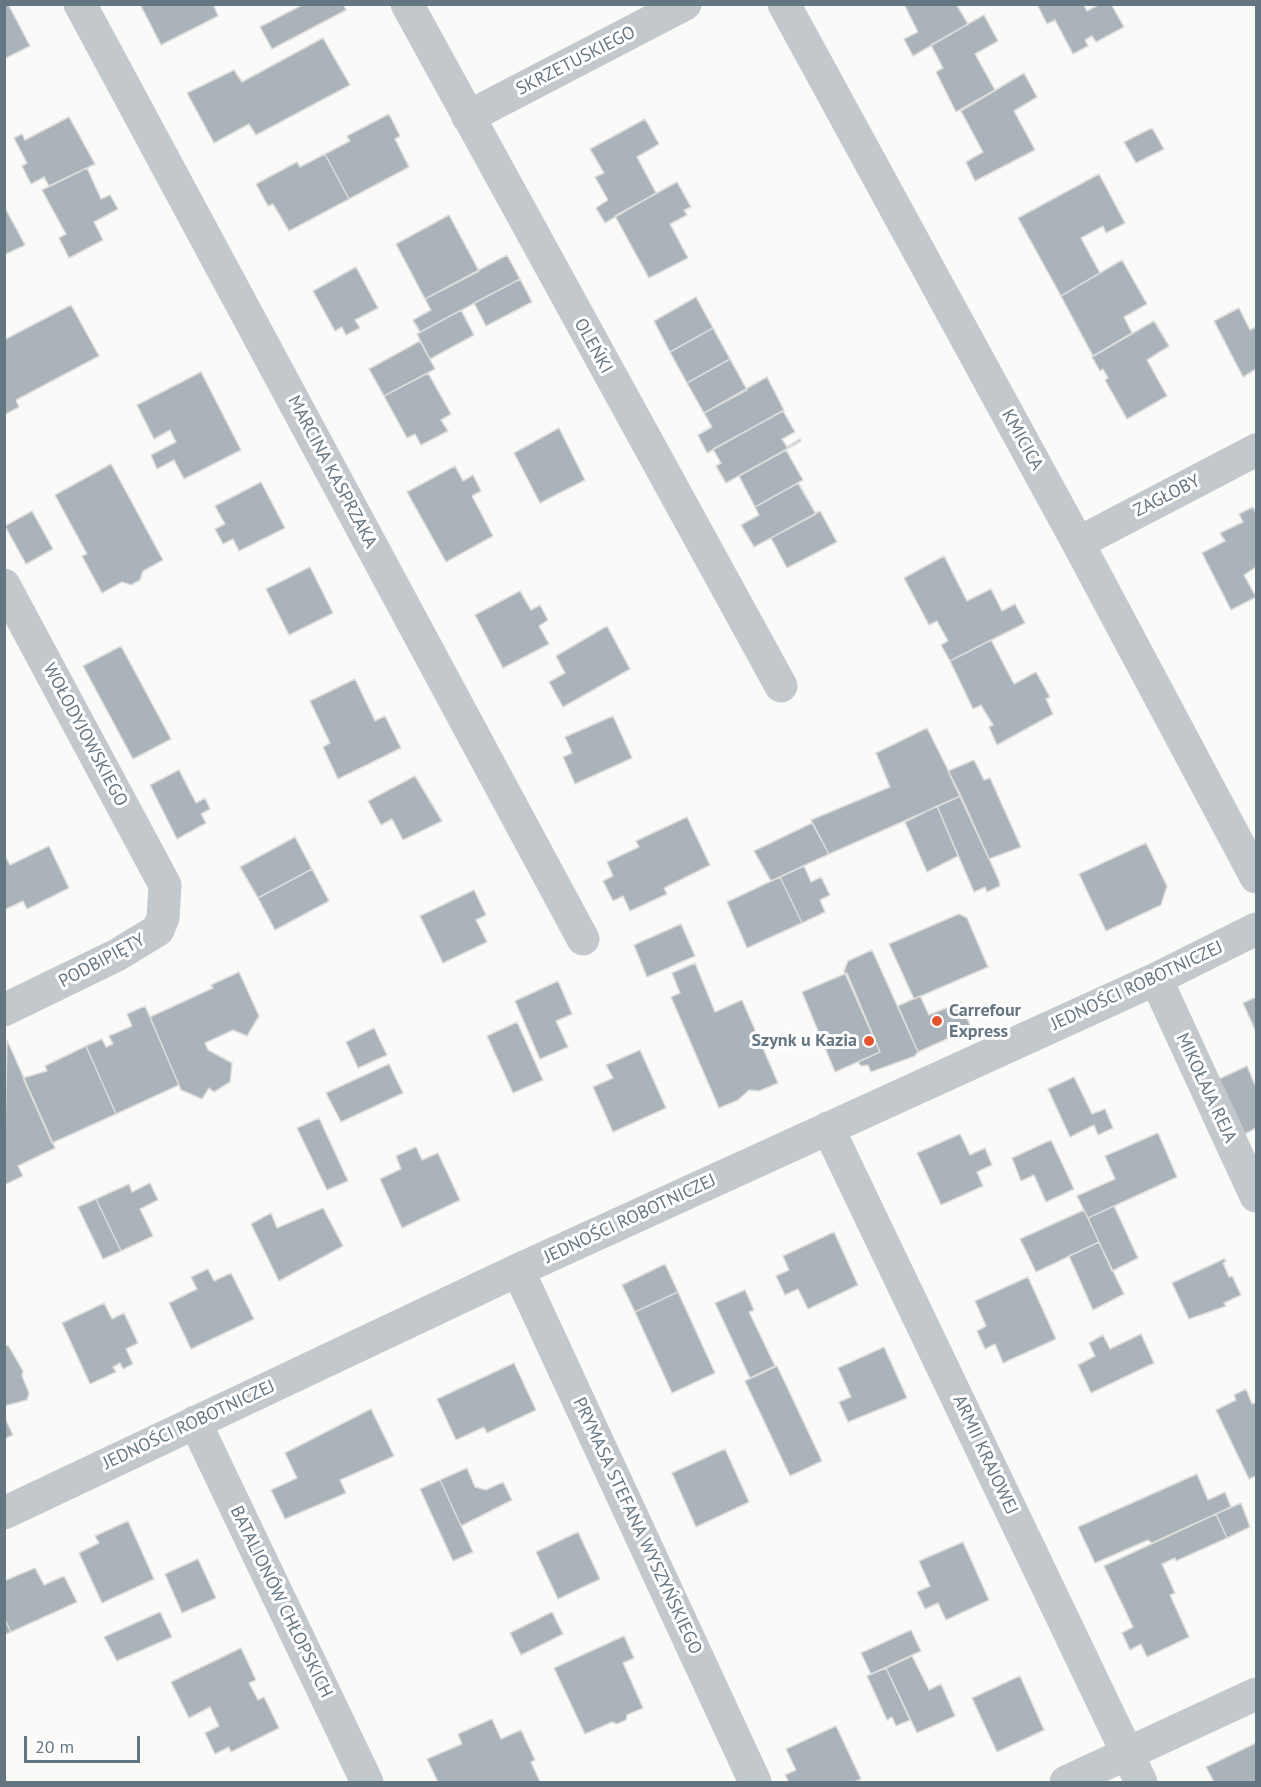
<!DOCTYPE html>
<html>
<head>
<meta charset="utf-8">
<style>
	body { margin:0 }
	#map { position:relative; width:1261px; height:1787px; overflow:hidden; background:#fafaf8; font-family:"PT Sans",sans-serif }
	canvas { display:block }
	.frame { position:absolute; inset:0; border:6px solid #657683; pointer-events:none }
	.scale { position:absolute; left:24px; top:1736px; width:116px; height:27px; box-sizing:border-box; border:3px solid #657683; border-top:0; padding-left:8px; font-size:18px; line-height:21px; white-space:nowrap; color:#657683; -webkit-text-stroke:4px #fff; paint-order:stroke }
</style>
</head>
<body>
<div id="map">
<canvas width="1261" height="1787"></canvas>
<div class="frame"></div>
<div class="scale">20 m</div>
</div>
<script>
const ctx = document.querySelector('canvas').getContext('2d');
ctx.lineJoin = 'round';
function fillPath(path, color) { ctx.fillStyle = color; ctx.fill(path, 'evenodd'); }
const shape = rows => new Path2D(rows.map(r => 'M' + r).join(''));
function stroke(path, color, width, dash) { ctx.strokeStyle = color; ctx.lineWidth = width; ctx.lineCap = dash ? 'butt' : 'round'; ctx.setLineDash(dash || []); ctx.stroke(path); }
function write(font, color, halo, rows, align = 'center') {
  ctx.font = font + ' "PT Sans",sans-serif'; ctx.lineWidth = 6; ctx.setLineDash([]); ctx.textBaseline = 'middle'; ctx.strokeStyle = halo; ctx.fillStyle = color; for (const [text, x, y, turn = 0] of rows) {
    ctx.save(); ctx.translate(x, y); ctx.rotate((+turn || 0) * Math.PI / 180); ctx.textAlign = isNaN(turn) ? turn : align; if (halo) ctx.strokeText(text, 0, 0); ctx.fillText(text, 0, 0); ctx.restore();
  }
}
const building = shape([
	[4,4,8,4,30,46,4,59,4,4],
	[140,4,213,4,218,16,161,45,140,4],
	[304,4,343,4,346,10,272,49,260,27,304,4],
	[904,4,956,4,968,24,913,56,904,39,918,32,904,4],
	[1037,4,1083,4,1087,11,1100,4,1111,4,1124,27,1096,42,1092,36,1085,40,1088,46,1073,54,1055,20,1047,24,1037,4],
	[984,15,998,41,975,54,995,90,956,112,936,72,943,68,931,45,984,15],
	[323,38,350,85,256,135,249,124,214,143,187,93,234,70,242,82,323,38],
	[1024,73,1037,97,1014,111,1035,150,975,181,966,162,983,152,961,111,1024,73],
	[389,114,400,136,395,139,409,167,349,199,325,154,350,141,347,136,389,114],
	[69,117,95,164,49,186,44,177,31,184,22,166,27,163,14,138,22,134,25,140,69,117],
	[645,119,659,144,637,157,656,193,605,223,596,208,608,200,595,177,604,173,590,149,645,119],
	[1152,128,1164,149,1136,163,1124,142,1152,128],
	[325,154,349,199,289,231,273,204,268,206,256,184,297,162,300,167,325,154],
	[87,168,101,199,110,195,118,209,94,222,103,240,69,258,59,238,66,234,42,190,87,168],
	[1099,174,1125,223,1106,233,1103,226,1081,238,1100,273,1061,296,1018,218,1099,174],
	[677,182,691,207,684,210,687,215,670,224,688,258,649,278,615,216,677,182],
	[4,206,25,245,4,255,4,206],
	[449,215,479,271,425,299,396,244,449,215],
	[507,255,520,279,420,332,413,320,431,310,425,299,507,255],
	[1122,260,1147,304,1124,317,1132,333,1093,356,1061,296,1122,260],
	[356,267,378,308,355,320,360,328,346,335,342,327,335,331,313,291,356,267],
	[520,279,532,302,486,326,474,303,520,279],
	[696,297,713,328,670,352,654,321,696,297],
	[71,305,99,356,16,400,19,407,4,415,4,340,71,305],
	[1239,308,1250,330,1256,327,1256,369,1243,377,1214,321,1239,308],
	[461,310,474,335,430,359,417,334,461,310],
	[1154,321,1169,346,1147,360,1167,396,1127,419,1105,380,1108,378,1103,369,1100,371,1092,357,1154,321],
	[713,328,730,359,687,383,670,352,713,328],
	[420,341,435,369,384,396,369,369,420,341],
	[730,359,747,390,704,413,687,383,730,359],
	[201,372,241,450,184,479,174,460,157,469,151,455,176,442,170,430,154,439,137,405,201,372],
	[428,373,451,414,441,420,448,431,421,445,415,434,407,438,384,396,428,373],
	[767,377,784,410,707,453,698,435,712,427,704,413,767,377],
	[783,411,795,432,782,439,787,447,800,439,801,441,726,483,716,466,721,463,713,449,783,411],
	[559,428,585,480,540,503,514,453,559,428],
	[786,450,803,480,755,507,739,476,786,450],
	[111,464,163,560,143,571,140,580,131,585,122,582,102,593,82,556,87,554,55,495,111,464],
	[455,466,463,481,473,475,481,491,472,496,493,536,446,562,407,492,455,466],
	[261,482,285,528,239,551,233,539,223,544,215,529,225,524,215,506,261,482],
	[798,483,816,514,754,547,741,525,759,515,755,507,798,483],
	[1253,507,1256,513,1256,567,1244,575,1256,597,1231,610,1202,553,1225,541,1220,533,1243,522,1239,514,1253,507],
	[32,511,53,549,26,564,5,526,32,511],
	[820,511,837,542,787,568,771,538,820,511],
	[944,556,967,601,991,589,1002,611,1015,604,1025,623,950,661,941,645,948,641,937,621,929,625,904,578,944,556],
	[310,567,333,613,289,635,266,589,310,567],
	[520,591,531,610,540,605,548,620,539,626,549,644,503,668,475,615,520,591],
	[607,626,630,669,563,707,549,682,565,673,556,656,607,626],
	[991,640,1014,684,1036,672,1050,697,1046,699,1053,714,997,745,989,727,993,725,981,705,973,709,950,661,991,640],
	[121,646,171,739,133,759,83,666,121,646],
	[355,679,375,721,385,716,401,748,338,779,323,747,330,743,310,701,355,679],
	[613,716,632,758,575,784,563,757,572,753,565,737,613,716],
	[927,728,961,796,829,854,811,820,890,787,876,753,927,728],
	[974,760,984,780,990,778,1021,847,989,859,948,771,974,760],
	[179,770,196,803,205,798,210,809,201,814,206,823,177,839,150,785,179,770],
	[415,776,442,821,403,840,392,819,381,825,368,801,415,776],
	[961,796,999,881,1000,886,987,892,985,887,974,892,937,806,961,796],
	[937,806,958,856,927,872,905,822,937,806],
	[687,817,710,865,664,888,667,894,630,911,623,896,613,901,603,881,613,876,607,862,639,847,636,841,687,817],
	[812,823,829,854,771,881,754,851,812,823],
	[295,837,312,869,258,898,240,867,295,837],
	[1146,843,1167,886,1161,905,1106,931,1079,874,1146,843],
	[49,846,69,888,27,909,23,901,4,910,4,854,10,865,49,846],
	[804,866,811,882,821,877,830,895,820,900,825,912,802,923,780,877,804,866],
	[312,869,329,901,275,930,258,898,312,869],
	[780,877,802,923,747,948,727,902,780,877],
	[474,890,486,915,476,920,487,942,443,963,420,916,474,890],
	[959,914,967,918,988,967,914,999,889,944,959,914],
	[681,924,695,956,647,977,634,945,681,924],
	[872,950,918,1052,915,1056,871,1072,868,1065,861,1066,858,1062,880,1052,844,971,848,961,872,950],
	[695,963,715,1012,742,1000,778,1083,759,1091,749,1090,738,1100,719,1108,671,997,680,993,672,973,695,963],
	[239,972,259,1016,247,1036,233,1030,205,1043,208,1050,232,1063,231,1073,230,1082,214,1092,209,1088,202,1099,181,1090,150,1017,213,988,211,985,239,972],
	[847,973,880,1052,835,1072,802,992,847,973],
	[558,981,572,1014,556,1021,568,1047,540,1059,515,1001,558,981],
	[920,996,929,1015,961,1002,971,1028,918,1052,898,1006,920,996],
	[1256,997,1256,1032,1243,1003,1256,997],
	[145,1006,179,1085,116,1114,86,1046,102,1039,106,1047,113,1044,109,1036,132,1026,127,1014,145,1006],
	[517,1022,543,1080,513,1093,487,1036,517,1022],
	[374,1028,387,1055,358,1068,346,1042,374,1028],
	[7,1040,55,1148,18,1166,23,1176,4,1185,7,1040],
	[86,1046,116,1114,52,1143,23,1078,47,1071,45,1066,86,1046],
	[640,1050,666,1108,613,1132,593,1087,613,1078,606,1065,640,1050],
	[389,1064,403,1093,341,1122,326,1093,389,1064],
	[1247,1066,1256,1087,1256,1128,1245,1134,1219,1079,1247,1066],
	[1074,1077,1092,1114,1105,1109,1113,1128,1098,1135,1094,1125,1070,1137,1048,1089,1074,1077],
	[319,1118,348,1181,327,1190,297,1128,319,1118],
	[1158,1133,1177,1177,1088,1218,1077,1196,1115,1179,1105,1156,1158,1133],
	[960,1134,970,1155,985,1148,992,1165,977,1172,983,1186,941,1205,917,1153,960,1134],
	[1051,1140,1074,1189,1046,1202,1034,1175,1021,1181,1012,1158,1051,1140],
	[416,1147,422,1160,438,1153,460,1200,402,1228,380,1179,401,1169,396,1156,416,1147],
	[150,1183,158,1200,140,1209,153,1236,121,1251,96,1199,129,1184,132,1192,150,1183],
	[96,1199,121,1251,103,1259,78,1207,96,1199],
	[1114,1206,1138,1258,1112,1271,1088,1218,1114,1206],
	[323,1208,343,1246,279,1281,251,1224,271,1213,277,1228,323,1208],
	[1084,1210,1099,1242,1036,1272,1020,1239,1084,1210],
	[834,1232,858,1285,808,1309,798,1289,785,1295,776,1276,789,1270,783,1256,834,1232],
	[1099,1242,1124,1294,1093,1310,1069,1256,1099,1242],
	[1224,1259,1226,1261,1223,1263,1229,1277,1232,1276,1241,1295,1224,1303,1226,1306,1189,1319,1172,1283,1224,1259],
	[665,1264,678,1292,635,1312,622,1285,665,1264],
	[208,1269,214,1281,231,1273,254,1319,191,1349,169,1303,197,1289,191,1277,208,1269],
	[1028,1277,1056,1339,1003,1363,995,1344,985,1349,977,1331,986,1326,975,1301,1028,1277],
	[745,1290,754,1310,749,1312,775,1366,750,1378,715,1303,745,1290],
	[678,1292,715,1373,672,1393,635,1312,678,1292],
	[104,1303,112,1319,124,1313,138,1343,126,1349,133,1364,123,1369,120,1363,113,1367,116,1372,90,1384,62,1323,104,1303],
	[1141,1334,1154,1363,1091,1393,1078,1365,1095,1356,1089,1343,1103,1335,1110,1349,1141,1334],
	[8,1345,23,1371,22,1376,29,1393,27,1400,4,1406,4,1347,8,1345],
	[884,1347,907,1398,848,1422,839,1402,851,1397,838,1368,884,1347],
	[514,1363,536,1410,487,1433,484,1427,456,1440,437,1399,514,1363],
	[777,1366,822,1461,790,1476,745,1381,777,1366],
	[1246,1389,1252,1404,1256,1402,1256,1476,1249,1479,1216,1410,1236,1400,1234,1395,1246,1389],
	[371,1409,394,1456,340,1480,346,1493,285,1519,271,1490,297,1478,285,1453,371,1409],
	[4,1416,13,1435,4,1439,4,1416],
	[725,1449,749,1502,696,1527,672,1473,725,1449],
	[467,1468,475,1487,486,1490,503,1482,512,1500,461,1526,440,1480,467,1468],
	[1197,1474,1208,1500,1225,1492,1231,1507,1152,1543,1148,1540,1095,1563,1078,1527,1197,1474],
	[440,1480,473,1552,453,1561,420,1489,440,1480],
	[1241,1503,1250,1527,1227,1538,1216,1514,1241,1503],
	[1216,1514,1227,1538,1176,1561,1175,1558,1162,1564,1175,1593,1170,1595,1189,1637,1147,1657,1141,1644,1130,1650,1122,1633,1133,1627,1104,1566,1216,1514],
	[128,1521,154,1579,102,1603,79,1553,99,1543,95,1536,128,1521],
	[578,1532,600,1579,558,1599,536,1552,578,1532],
	[963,1542,989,1600,946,1620,938,1603,925,1609,917,1592,930,1586,919,1561,963,1542],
	[198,1559,216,1598,182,1613,165,1574,198,1559],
	[35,1568,44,1585,64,1576,77,1602,11,1632,4,1618,4,1581,35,1568],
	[160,1612,172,1637,117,1661,104,1637,160,1612],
	[552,1612,563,1634,521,1655,510,1633,552,1612],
	[4,1618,11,1632,4,1635,4,1618],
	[911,1630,921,1651,871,1674,861,1653,911,1630],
	[624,1636,634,1658,623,1663,643,1708,627,1715,626,1720,617,1724,612,1722,585,1734,554,1668,624,1636],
	[241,1648,256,1680,249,1683,258,1700,264,1697,279,1728,231,1752,229,1747,215,1754,205,1733,219,1726,210,1707,189,1718,171,1682,241,1648],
	[912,1656,929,1690,941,1684,955,1716,917,1733,886,1668,912,1656],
	[886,1668,910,1720,896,1726,892,1717,887,1720,867,1676,886,1668],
	[1020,1676,1044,1730,997,1752,972,1698,1020,1676],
	[492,1719,501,1739,521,1730,535,1760,531,1762,540,1782,438,1782,427,1759,462,1744,458,1734,492,1719],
	[836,1726,861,1779,854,1782,789,1782,785,1775,796,1770,786,1749,836,1726],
	[1256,1743,1256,1782,1214,1782,1206,1767,1256,1743]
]);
fillPath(building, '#aab3b9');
stroke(building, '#dcdcda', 1.5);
stroke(shape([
	[80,4,583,939],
	[407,4,781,686],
	[784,4,1078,543,1256,877],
	[468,117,685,4],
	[1078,543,1256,450],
	[4,585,165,885,163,918,158,930,117,955,4,1010],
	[1156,979,1256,1196],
	[828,1128,1141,1782],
	[518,1270,755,1782],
	[195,1422,367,1782],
	[4,1513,518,1270,1156,979,1256,929],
	[1066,1782,1256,1694]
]), '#c3c8cc', 33);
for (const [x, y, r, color] of [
	[937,1021,6,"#e4572e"],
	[869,1041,6,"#e4572e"]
]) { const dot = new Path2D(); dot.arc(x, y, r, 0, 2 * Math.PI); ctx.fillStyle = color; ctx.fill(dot); stroke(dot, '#fff', 2); }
write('18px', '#657683', '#fff', [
	["SKRZETUSKIEGO",576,61,-27],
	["OLEŃKI",593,346,61],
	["KMICICA",1022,440,61],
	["MARCINA KASPRZAKA",332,472,62],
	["ZAGŁOBY",1167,496,-27],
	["WOŁODYJOWSKIEGO",85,735,62],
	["PODBIPIĘTY",102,961,-28],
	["JEDNOŚCI ROBOTNICZEJ",1137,986,-25],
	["MIKOŁAJA REJA",1206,1088,65],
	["JEDNOŚCI ROBOTNICZEJ",630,1219,-25],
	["JEDNOŚCI ROBOTNICZEJ",189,1425,-25],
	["ARMII KRAJOWEJ",985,1455,65],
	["PRYMASA STEFANA WYSZYŃSKIEGO",637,1526,65],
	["BATALIONÓW CHŁOPSKICH",281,1602,64]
]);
write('bold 18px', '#657683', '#fff', [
	["Carrefour",949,1011],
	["Express",949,1032],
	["Szynk u Kazia",857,1041,"right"]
], 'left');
</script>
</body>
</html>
